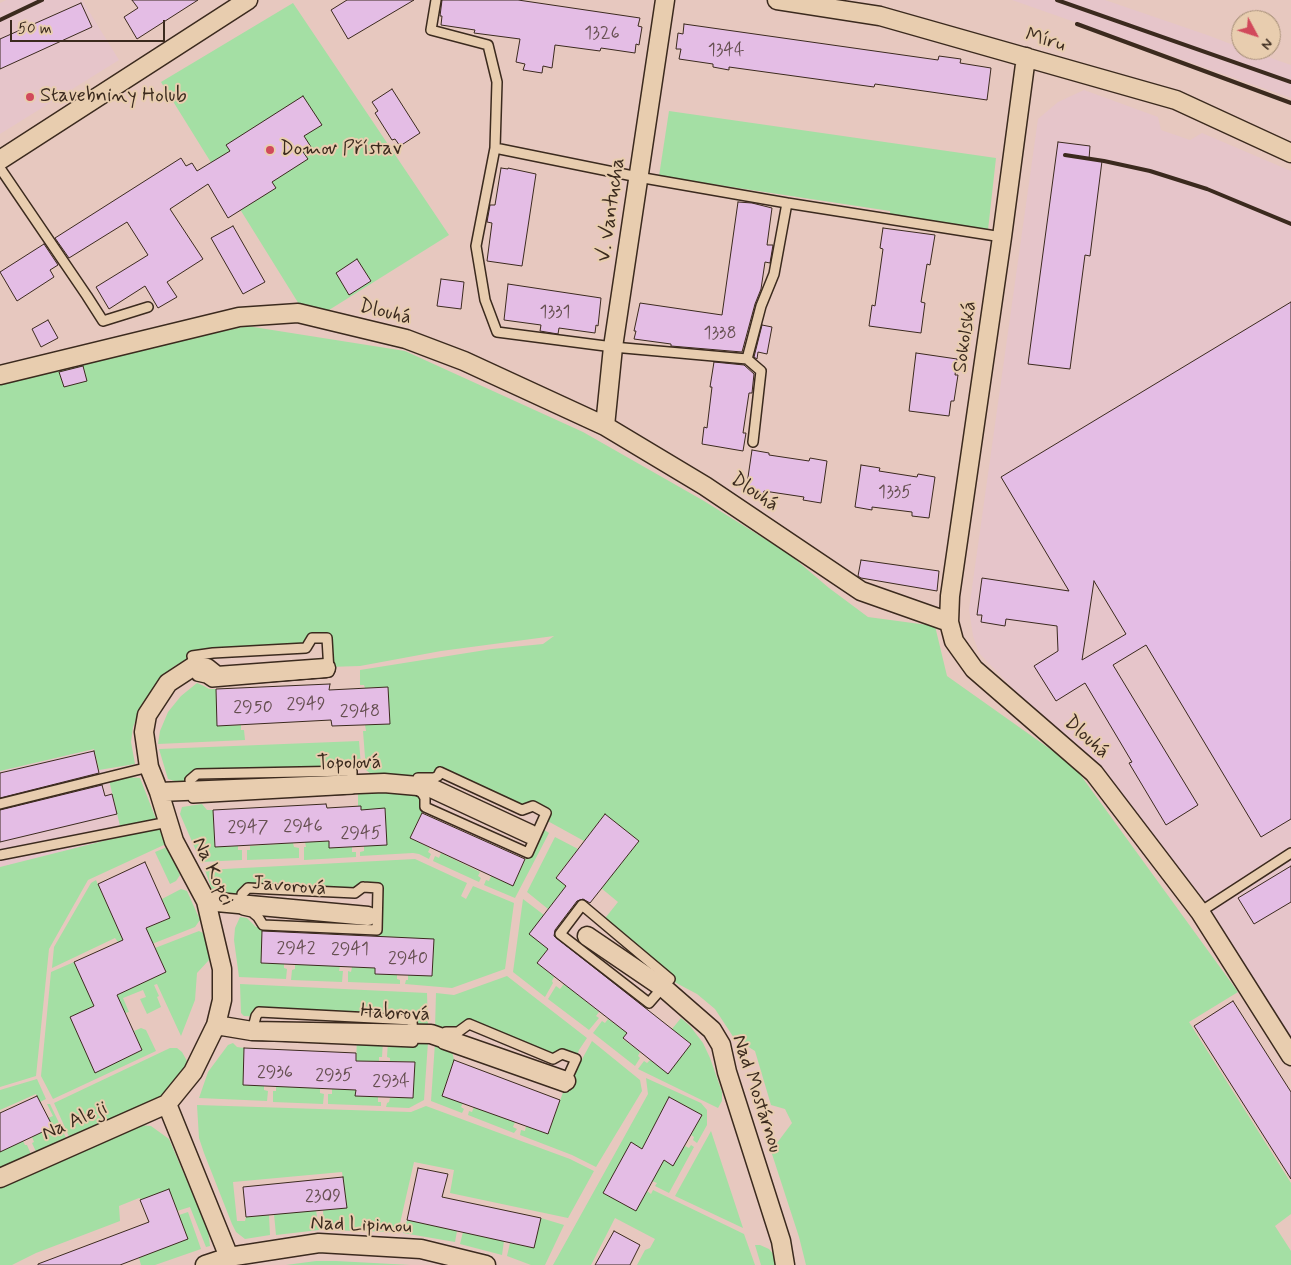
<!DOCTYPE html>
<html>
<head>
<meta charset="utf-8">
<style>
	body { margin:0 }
	#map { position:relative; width:1291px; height:1265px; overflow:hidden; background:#e7c8bf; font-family:Mynerve,sans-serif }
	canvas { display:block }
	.north { position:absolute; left:1231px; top:10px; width:50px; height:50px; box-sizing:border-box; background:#e8cdaf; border:1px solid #a38c75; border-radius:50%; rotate:130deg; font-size:14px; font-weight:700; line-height:20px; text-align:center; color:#3b2a1e }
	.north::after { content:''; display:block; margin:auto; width:18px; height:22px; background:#d1495b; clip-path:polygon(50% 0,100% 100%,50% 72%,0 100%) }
	.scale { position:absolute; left:10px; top:20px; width:155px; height:22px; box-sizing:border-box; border:2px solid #3b2a1e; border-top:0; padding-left:6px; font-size:15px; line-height:18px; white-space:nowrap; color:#3b2a1e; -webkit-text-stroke:4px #e8cdaf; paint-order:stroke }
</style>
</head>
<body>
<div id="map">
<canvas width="1291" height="1265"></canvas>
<div class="north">N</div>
<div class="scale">50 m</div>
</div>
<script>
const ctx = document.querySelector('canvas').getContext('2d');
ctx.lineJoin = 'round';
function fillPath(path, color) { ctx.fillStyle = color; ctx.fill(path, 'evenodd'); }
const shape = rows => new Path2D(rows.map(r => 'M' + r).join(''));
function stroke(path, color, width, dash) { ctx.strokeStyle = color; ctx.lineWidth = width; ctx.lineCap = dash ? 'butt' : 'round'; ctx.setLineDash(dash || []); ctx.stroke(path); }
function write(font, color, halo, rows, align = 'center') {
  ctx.font = font + ' Mynerve,sans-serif'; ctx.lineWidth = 4; ctx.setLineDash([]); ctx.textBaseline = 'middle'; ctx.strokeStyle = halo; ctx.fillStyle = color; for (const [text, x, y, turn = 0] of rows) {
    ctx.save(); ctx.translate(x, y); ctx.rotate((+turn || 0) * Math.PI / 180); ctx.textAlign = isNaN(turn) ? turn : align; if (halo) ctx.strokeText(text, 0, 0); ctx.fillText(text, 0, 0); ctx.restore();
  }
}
fillPath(shape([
	[6,0,82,0,119,60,0,134,0,3],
	[1012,0,1105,0,1210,36,1241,48,1241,50,1248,50,1291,65,1291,98],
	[1084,90,1158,117,1161,130,1190,140,1202,133,1291,171,1291,1056,1094,773,979,653,973,636,969,609,1038,119,1058,102],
	[95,749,98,769,105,769,109,780,123,837,0,867,0,771]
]), '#e6c5ca');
fillPath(shape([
	[293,3,449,235,321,315,302,309,161,82],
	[669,111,996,158,988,230,890,214,890,211,659,176],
	[247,326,405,351,583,432,704,501,789,554,829,588,868,617,935,626,947,676,1074,766,1238,992,1189,1022,1291,1183,1291,1214,1275,1226,1291,1251,1291,1265,806,1265,799,1237,771,1151,792,1123,785,1109,771,1105,755,1051,734,1038,715,1009,697,994,665,977,602,922,618,902,601,888,639,841,605,814,584,841,544,819,546,813,533,806,522,810,440,772,418,778,372,775,366,770,363,731,366,731,365,725,390,723,388,687,365,688,364,685,360,685,360,670,492,649,543,644,554,636,441,651,360,666,328,667,327,638,312,638,306,648,192,656,173,667,161,679,143,702,133,727,131,742,135,764,99,770,94,749,0,771,0,380],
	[197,683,204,686,209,689,216,689,218,726,241,725,241,730,244,730,245,740,158,744,160,731,168,712,181,696],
	[359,741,361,766,352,771,197,774,186,782,181,783,168,779,159,749],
	[126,777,140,778,156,819,120,826,109,780],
	[358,788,417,790,425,807,410,838,430,848,428,852,431,854,429,859,419,854,413,853,360,856,360,852,364,851,364,846,385,809,361,810,361,806,358,806],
	[202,804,207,810,213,810,215,847,238,846,238,850,242,850,242,860,201,862,180,814,182,807],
	[159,827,166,844,88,880,49,949,36,1076,0,1087,0,867],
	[540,827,549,833,515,898,484,885,486,880,489,881,491,876,513,886],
	[555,837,578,849,556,877,566,886,548,909,527,892],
	[329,841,329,848,352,847,352,852,356,852,356,857,304,860,304,847,306,847,305,842],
	[293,843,294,847,299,848,299,858,247,860,247,850,250,850,250,846],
	[167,847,180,875,176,881,170,884,155,852],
	[441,853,480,872,478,876,481,878,479,882,433,861,435,856,439,858],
	[415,859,467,883,461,896,466,899,473,886,514,903,505,969,452,988,405,984,406,980,408,980,408,975,432,976,434,940,376,937,378,888,355,893,248,888,235,897,222,896,213,893,205,870],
	[96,880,123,940,118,942,115,938,52,968,54,947,91,883],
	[181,889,187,891,200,920,195,927,152,944,140,931,170,918,162,899],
	[523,899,544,915,548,949,537,963,554,977,552,981,553,983,545,997,513,972],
	[240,917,247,918,256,927,263,927,261,963,284,964,284,968,287,969,286,979,239,977,234,940,235,928],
	[199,931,205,934,210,955,209,960,197,973,195,1000,181,1036,157,984,154,985,159,996,157,997,161,1007,147,1014,140,999,146,997,143,990,123,998,129,1012,125,1013,117,995,166,972,155,948],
	[74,962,85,985,100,1003,70,1017,95,1072,142,1050,134,1031,141,1028,146,1030,156,1051,53,1099,41,1076,51,972],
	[295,964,340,966,339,971,343,971,342,982,291,980,292,970,295,969],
	[352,967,375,968,375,974,397,975,397,979,400,980,400,984,348,982,348,971,351,972],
	[507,976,587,1038,579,1050,576,1059,562,1054,553,1059,469,1024,458,1032,435,1028,436,993,454,995],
	[240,984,427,993,428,1027,418,1027,414,1023,244,1016,241,1013],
	[564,984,599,1012,596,1016,599,1018,589,1030,548,999,556,986,560,989],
	[681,1018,690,1026,703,1043,710,1058,722,1092,722,1101,718,1108,638,1069,644,1061,647,1063,650,1060,668,1073,691,1044,672,1029],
	[608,1019,627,1033,623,1039,640,1052,638,1056,640,1058,635,1066,593,1033,602,1021,605,1023],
	[357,1040,383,1041,382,1057,379,1057,379,1061,356,1061],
	[388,1041,428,1042,424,1100,409,1108,386,1107,387,1103,389,1102,390,1098,413,1098,415,1062,390,1061,390,1058,387,1057],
	[592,1041,640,1080,642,1091,596,1167,572,1155,520,1135,521,1130,525,1131,526,1126,548,1134,575,1059,581,1061],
	[233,1043,237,1047,244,1048,243,1085,264,1086,264,1090,268,1091,267,1101,199,1098,208,1072,228,1045],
	[435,1043,452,1051,454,1060,442,1095,463,1103,461,1107,464,1109,462,1113,431,1101],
	[170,1048,177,1048,182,1052,187,1061,185,1069,159,1100,71,1141,54,1103],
	[646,1078,701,1103,707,1110,707,1125,697,1143,693,1140,694,1137,691,1135,702,1115,669,1097,642,1149,631,1143,603,1193,636,1211,647,1191,651,1194,653,1190,744,1234,755,1265,637,1265,645,1250,650,1248,655,1239,615,1218,591,1265,553,1265,648,1094],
	[37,1079,46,1099,40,1102,36,1094,0,1110,0,1090],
	[276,1086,320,1088,320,1093,324,1094,323,1104,273,1102,273,1091,276,1091],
	[332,1089,356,1090,356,1096,378,1097,378,1102,381,1102,381,1106,328,1104,328,1094,332,1094],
	[47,1104,50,1104,68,1142,38,1156,32,1143,34,1142,32,1137,53,1127,48,1118,53,1116],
	[197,1105,411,1112,426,1106,570,1159,594,1171,568,1218,450,1193,454,1170,414,1162,398,1232,324,1230,323,1210,347,1208,342,1172,233,1182,237,1221,245,1221,246,1217,269,1215,270,1235,245,1239,236,1232,232,1224,204,1153,199,1138],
	[474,1107,515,1122,513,1127,517,1129,514,1133,468,1115,469,1111,472,1112],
	[138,1125,151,1126,169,1139,208,1230,210,1246,206,1247,190,1207,177,1211,139,1198,119,1206,120,1221,36,1253,12,1265,0,1265,0,1186],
	[711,1131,743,1228,675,1196],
	[23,1141,25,1145,27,1145,33,1159,0,1174,0,1152],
	[691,1145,694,1147,669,1193,655,1186,657,1183,652,1181,664,1160,673,1165,685,1146,689,1148],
	[316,1210,319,1230,276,1235,274,1214],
	[188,1212,201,1249,155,1265,141,1265,139,1258,179,1215],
	[541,1218,564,1225,545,1265,531,1265,507,1256,510,1243,534,1248],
	[407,1220,457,1231,455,1242,403,1233],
	[463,1232,504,1241,502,1255,460,1244],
	[755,1245,760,1245,769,1249,775,1256,778,1265,761,1265],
	[316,1261,336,1261,411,1265,286,1265]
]), '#a4dfa4');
const building = shape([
	[132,0,198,0,137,39,124,17,138,8,132,0],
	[347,0,414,0,348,39,331,10,347,0],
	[442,0,518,0,640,18,638,26,642,27,639,45,636,44,635,53,601,48,600,51,555,45,552,68,543,66,542,73,523,70,525,64,516,62,520,39,474,33,475,30,441,25,442,16,440,16,442,0],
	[81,3,92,27,0,69,0,39,81,3],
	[684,24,938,60,939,56,961,59,960,63,991,68,987,100,875,84,874,87,729,67,729,70,713,67,713,64,679,59,681,49,676,49,678,33,683,34,684,24],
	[392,89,420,133,400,146,395,139,392,140,375,113,378,111,372,102,392,89],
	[303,96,322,125,304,136,311,147,303,152,308,159,272,182,276,188,228,218,208,184,170,209,203,259,167,282,177,297,158,308,145,286,109,309,96,287,148,255,127,222,69,258,55,238,181,158,186,166,192,163,197,171,230,151,226,145,303,96],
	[1058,142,1090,146,1089,159,1102,161,1090,256,1085,255,1070,369,1028,364,1058,142],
	[501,168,508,169,508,168,536,174,522,266,487,261,492,223,487,222,490,205,495,205,501,168],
	[738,202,752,203,772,208,767,245,773,245,770,263,765,262,761,289,755,304,742,352,671,346,671,344,634,339,636,331,634,331,640,303,722,315,738,202],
	[233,226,265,282,243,294,211,238,233,226],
	[883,228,935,235,930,265,927,264,921,302,925,303,921,333,869,326,872,305,875,306,883,249,880,248,883,228],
	[44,244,58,265,50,270,54,277,17,301,0,272,44,244],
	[357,259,371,281,349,295,336,273,357,259],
	[441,279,464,282,461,309,437,306,441,279],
	[508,284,601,298,598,326,596,325,595,333,559,328,558,334,540,331,541,325,504,320,508,284],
	[1291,302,1291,819,1261,837,1146,645,1113,665,1198,805,1166,825,1129,763,1132,762,1085,683,1056,701,1034,666,1058,651,1057,626,1006,619,1005,626,981,622,982,615,977,615,982,578,1069,591,1001,477,1291,302],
	[1094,581,1126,634,1082,660,1088,621,1094,581],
	[48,320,58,338,41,347,32,329,48,320],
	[762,325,772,327,767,354,758,352,757,359,754,357,762,325],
	[916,353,957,359,955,375,958,375,954,401,951,401,949,416,909,411,916,353],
	[714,362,744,365,754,374,752,393,749,393,743,433,746,433,743,451,702,444,704,427,707,428,712,387,710,387,714,362],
	[83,366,87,381,64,387,59,372,83,366],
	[752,450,769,453,769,455,809,461,810,458,827,461,821,503,803,500,804,497,764,491,763,494,746,491,752,450],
	[861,465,880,468,879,471,917,477,918,474,935,477,929,518,912,516,912,512,872,507,872,510,855,507,861,465],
	[861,560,939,571,937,591,861,578,858,576,861,560],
	[330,684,329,690,388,687,390,724,332,726,331,720,217,726,216,689,330,684],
	[94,751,99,773,0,798,0,773,94,751],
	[102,785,105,796,112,794,117,814,0,842,0,810,102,785],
	[326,804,327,808,361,806,361,810,385,808,387,845,329,848,329,841,215,847,213,810,326,804],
	[422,813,525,859,513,886,410,838,422,813],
	[605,814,639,841,590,903,583,899,577,901,555,930,554,936,691,1044,668,1074,623,1038,627,1033,537,963,548,949,529,934,566,886,556,878,605,814],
	[145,862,170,918,146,928,166,972,117,995,142,1050,95,1073,70,1017,94,1006,74,962,123,940,98,884,145,862],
	[1291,866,1291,902,1254,924,1238,898,1291,866],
	[262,931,434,939,432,976,375,974,375,968,261,963,262,931],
	[1233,1001,1291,1092,1291,1179,1194,1026,1233,1001],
	[244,1048,356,1053,356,1061,415,1062,413,1098,355,1096,356,1090,243,1085,244,1048],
	[454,1060,560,1100,548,1134,442,1096,454,1060],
	[37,1096,53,1127,0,1152,0,1113,37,1096],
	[669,1097,702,1115,673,1166,664,1160,636,1211,603,1193,631,1142,642,1149,669,1097],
	[418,1168,448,1174,442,1197,541,1218,534,1248,407,1220,418,1168],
	[343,1177,347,1208,246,1217,243,1187,343,1177],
	[169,1189,188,1239,120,1265,38,1265,38,1264,149,1222,140,1200,169,1189],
	[614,1231,640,1245,630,1265,595,1265,614,1231]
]);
fillPath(building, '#e4bde5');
stroke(building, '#3b2a1e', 1);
const lane = shape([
	[436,0,431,30,488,45,497,82,495,148,476,246,485,300,497,332,613,347,747,359,761,371,753,442],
	[495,148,638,177,787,203,1002,237],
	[0,168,87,296,103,321,148,307],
	[747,359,761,306,774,274,787,203],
	[312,638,327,638,329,672,212,682,206,678,197,676,192,656,213,653,306,648,312,638],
	[352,771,352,789,193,798,190,780,197,774,352,771],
	[440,772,522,810,533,806,546,813,528,853,425,807,425,798,422,793,417,790,418,778,434,778,438,776,440,772],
	[0,804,149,767],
	[0,855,168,822],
	[363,887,378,888,377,930,263,925,258,917,252,912,243,910,242,894,248,888,355,893,363,887],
	[582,905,670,979,649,1003,560,934,582,905],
	[1200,912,1291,853],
	[259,1012,412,1020,413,1042,251,1035,256,1016,259,1012],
	[469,1024,553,1059,562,1054,576,1059,566,1081,565,1087,443,1044,446,1032,458,1032,469,1024]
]);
const street = shape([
	[777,0,880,16,1176,100,1291,153],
	[0,160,248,0],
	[0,375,239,317,298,313,406,339,464,361,605,426,705,486,861,591,949,622,954,641,974,669,1094,773,1200,912,1291,1056],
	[605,426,613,347,665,0],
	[949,622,950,596,1002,237,1026,57],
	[159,792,384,783,429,787,530,834],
	[206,901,368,916],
	[587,936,665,989,712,1030,721,1045,727,1072,781,1241,785,1265],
	[216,1025,252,1031,431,1034,566,1081],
	[0,1178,167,1104],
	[229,1257,167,1104,193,1072,216,1025,222,1000,222,969,206,901,174,841,159,792,149,767,144,732,147,715,168,683,194,666,207,668,217,676,326,668],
	[205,1265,229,1257,319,1243,421,1249,486,1265]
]);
stroke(lane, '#3b2a1e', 12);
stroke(street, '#3b2a1e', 21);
stroke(lane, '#e8cdaf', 9);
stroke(street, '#e8cdaf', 18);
stroke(shape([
	[1057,0,1291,82],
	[0,20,42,0],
	[1077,24,1291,103],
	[1065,155,1104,161,1150,171,1207,189,1291,224]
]), '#3b2a1e', 4);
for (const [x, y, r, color] of [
	[30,97,5,"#d1495b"],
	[270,150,5,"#d1495b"]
]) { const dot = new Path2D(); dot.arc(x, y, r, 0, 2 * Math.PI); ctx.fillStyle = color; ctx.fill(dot); stroke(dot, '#e8cdaf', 2); }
write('18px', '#654f50', null, [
	["1326",602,34],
	["1344",726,51],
	["1331",555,313],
	["1338",720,334],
	["1335",895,493],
	["2949",306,705],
	["2950",253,708],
	["2948",360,712],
	["2946",303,827],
	["2947",248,828],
	["2945",361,834],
	["2942",296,949],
	["2941",350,950],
	["2940",408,959],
	["2936",275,1073],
	["2935",334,1076],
	["2934",391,1082],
	["2309",323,1197]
]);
write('20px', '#3b2a1e', '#e8cdaf', [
	["Míru",1045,41,16],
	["V. Vantucha",612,210,-82],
	["Dlouhá",385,313,14],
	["Sokolská",966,337,-82],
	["Dlouhá",754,493,34],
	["Dlouhá",1086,738,42],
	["Topolová",349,764,-1],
	["Na Kopci",212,872,65],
	["Javorová",289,887,5],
	["Habrová",395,1014,3],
	["Nad Mostárnou",756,1094,72],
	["Na Aleji",75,1122,-24],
	["Nad Lipinou",361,1226,2]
]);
write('20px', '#3b2a1e', '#e8cdaf', [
	["Stavebniny Holub",40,97],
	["Domov Přístav",280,150]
], 'left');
</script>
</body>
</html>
